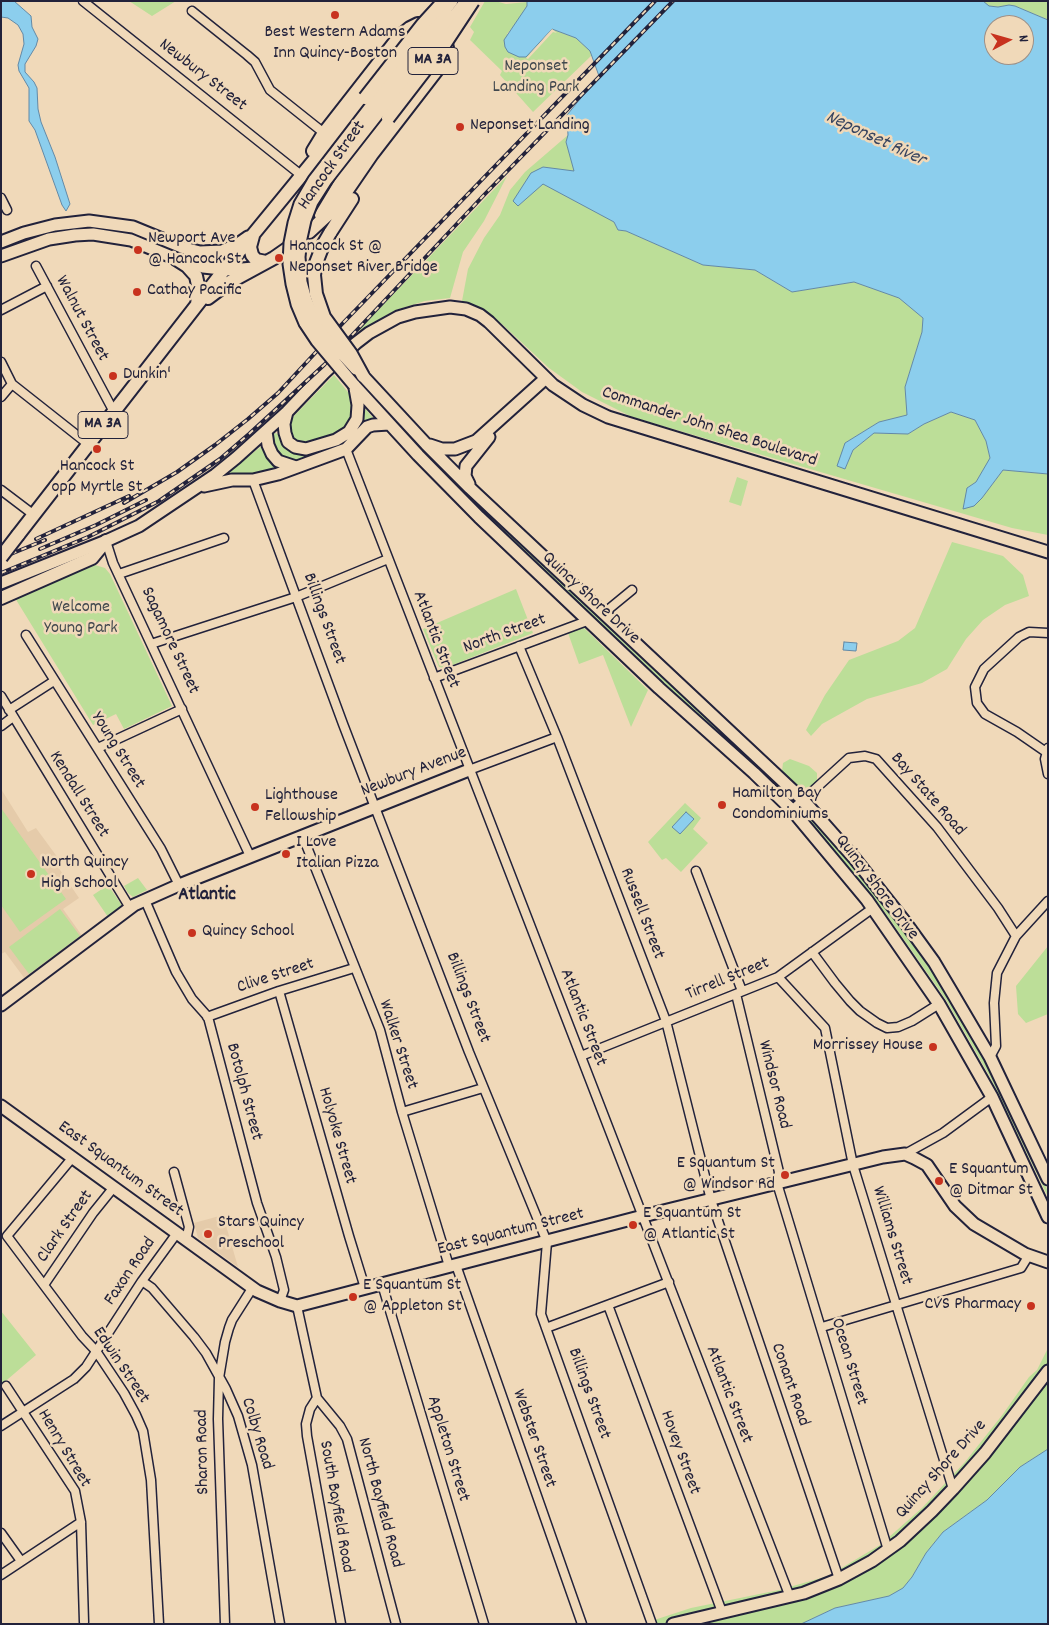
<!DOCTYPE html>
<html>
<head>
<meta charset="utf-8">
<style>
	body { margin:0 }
	#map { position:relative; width:1049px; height:1625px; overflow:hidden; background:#f0d9b9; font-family:Dekko,sans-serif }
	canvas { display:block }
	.frame { position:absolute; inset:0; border:2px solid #22223b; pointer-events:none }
	.north { position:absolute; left:984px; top:15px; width:50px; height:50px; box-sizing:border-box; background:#f0d9b9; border:1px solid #9e9087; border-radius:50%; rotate:84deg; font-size:14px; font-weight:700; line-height:20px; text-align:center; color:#22223b }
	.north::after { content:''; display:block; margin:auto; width:18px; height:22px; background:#c8321e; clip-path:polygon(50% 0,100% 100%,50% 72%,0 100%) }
</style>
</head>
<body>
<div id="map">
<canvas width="1049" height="1625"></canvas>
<div class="frame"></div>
<div class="north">N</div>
</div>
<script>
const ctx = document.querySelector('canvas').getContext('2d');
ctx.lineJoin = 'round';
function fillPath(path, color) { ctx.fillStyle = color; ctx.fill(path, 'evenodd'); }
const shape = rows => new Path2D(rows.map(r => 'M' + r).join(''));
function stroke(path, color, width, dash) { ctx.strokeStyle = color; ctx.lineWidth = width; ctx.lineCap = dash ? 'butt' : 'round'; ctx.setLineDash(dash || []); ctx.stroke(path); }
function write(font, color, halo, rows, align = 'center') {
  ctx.font = font + ' Dekko,sans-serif'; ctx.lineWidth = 5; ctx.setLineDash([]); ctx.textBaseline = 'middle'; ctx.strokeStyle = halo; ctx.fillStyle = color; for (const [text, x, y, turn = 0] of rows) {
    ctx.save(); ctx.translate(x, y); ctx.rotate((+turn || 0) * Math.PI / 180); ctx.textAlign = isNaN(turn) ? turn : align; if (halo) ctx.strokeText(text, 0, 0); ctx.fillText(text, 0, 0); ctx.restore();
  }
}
fillPath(shape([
	[1,789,28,832,36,828,58,858,54,861,79,898,63,909,83,937,25,979,5,952,1,954],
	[223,1215,238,1267,198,1238,194,1223]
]), '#e5cbaa');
fillPath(shape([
	[129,1,176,1,152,16],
	[485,1,495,1,506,4,527,2,527,6,519,20,507,34,530,54,552,29,576,38,590,51,591,56,533,112,500,75,502,71,470,40,474,32,470,27],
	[983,1,1048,1,1048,20,1015,6,1009,5,998,7,989,6],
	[568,135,566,142,575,172,543,167,518,206,543,183,614,222,618,230,626,231,703,265,755,270,792,292,854,282,899,298,923,318,922,332,905,387,907,415,879,422,845,443,845,469,853,450,874,433,908,434,924,424,951,412,975,420,986,441,990,459,976,482,967,488,982,498,1003,470,1048,474,1048,535,1012,528,632,417,582,392,549,368,503,325,483,309,462,301,468,269,484,238,500,215,510,190,525,172],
	[507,176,484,221,463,252,450,298,425,301,396,310,357,332],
	[334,375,352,397,353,413,351,422,346,430,337,435,305,445,298,442,292,438,289,432,290,420],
	[363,406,373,418,373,420,342,444,342,442],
	[275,433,281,435,286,444,339,443,340,446,295,462,277,455,270,437],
	[264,444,282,468,265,472,222,478],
	[432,457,788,793,787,795,752,761,740,754,469,499,428,459],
	[737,477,748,481,741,506,729,502],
	[952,542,1003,556,1023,575,1029,596,1005,605,983,620,966,639,947,669,922,683,867,699,822,724,811,736,806,730,825,695,849,660,898,641,915,628],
	[95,565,105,568,110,574,172,706,124,729,116,714,93,725,15,598],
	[516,589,533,633,445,668,439,667,423,629],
	[583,627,648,690,631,727,603,655,579,664,568,633],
	[790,759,809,766,817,773,817,781,806,791,801,790,782,771,783,763],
	[685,803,701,818,693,829,708,843,681,872,666,858,662,860,648,842],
	[1,808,66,899,20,932,1,905],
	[805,811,837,846,887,908,950,998,994,1074,1036,1162,1048,1192,1048,1197,990,1077,946,1000,884,911,811,825],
	[138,878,147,890,133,897,128,893,124,886],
	[108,885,121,904,121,909,108,917,93,895],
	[60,909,80,936,29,974,9,947],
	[1048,946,1048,1014,1026,1023,1018,1014,1016,986],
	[1,1311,36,1355,1,1385],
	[1048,1348,1048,1449,1020,1467,987,1500,943,1532,926,1553,912,1577,904,1588,889,1596,835,1608,801,1624,642,1624,691,1608,779,1590,828,1576,880,1545,922,1508,965,1462,1003,1414,1029,1377,1037,1370]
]), '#bcde98');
const water = shape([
	[1,1,14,1,31,16,32,27,38,39,36,46,25,64,25,72,34,82,37,88,38,109,41,122,55,157,70,204,66,211,62,205,35,130,29,121,29,88,19,71,18,65,24,44,23,34,18,25,8,18,1,17,1,1],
	[526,1,983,1,989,6,998,7,1009,5,1015,6,1048,20,1048,474,1003,470,982,498,974,506,963,509,967,488,976,482,990,458,986,441,975,420,951,412,924,424,908,434,874,433,853,450,845,469,837,466,845,443,879,422,907,415,905,387,922,332,923,318,899,298,854,282,792,292,755,270,703,265,626,231,618,230,614,222,543,184,518,206,513,201,531,173,543,167,574,171,566,142,568,135,567,115,599,76,590,51,576,38,552,29,526,57,519,57,508,52,505,47,504,40,527,6,527,2,526,1],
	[994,25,1024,25,1024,55,994,55,994,25],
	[844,642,857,643,856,651,843,650,844,642],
	[686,812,694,819,680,834,672,827,686,812],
	[1048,1449,1048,1624,801,1624,835,1608,889,1596,903,1588,912,1577,926,1553,943,1532,987,1500,1020,1467,1048,1449]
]);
fillPath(water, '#8cceed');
stroke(water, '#6289a6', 1);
fillPath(shape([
	[552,29,557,33,553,32,528,59,526,58,530,54]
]), '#f0d9b9');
const street = shape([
	[83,1,301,175],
	[192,11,247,55,255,62,270,90,324,133],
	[1,198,7,210],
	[36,266,114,412],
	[1,310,47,286],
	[1,362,12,384,88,444],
	[1,397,12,384],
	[346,449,790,1597],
	[253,480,343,724,469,1052,547,1242,541,1314,652,1624],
	[1,490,34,515],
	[106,541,113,563,250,856],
	[119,574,224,538],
	[604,613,632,590],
	[26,635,161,849,179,885],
	[151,644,296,597,388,559],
	[519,646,557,737,666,1021,711,1200,839,1579],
	[434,678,587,621],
	[1,696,130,908],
	[9,710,54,681],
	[1,726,13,717],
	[98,748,182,709],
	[1048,748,1045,759,1048,774],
	[1046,752,1017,732,985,714,977,703,975,687,984,669,1019,637,1029,632,1048,633],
	[469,770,557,737],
	[792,810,849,758,865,756,876,759,937,827,998,908,1016,936],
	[303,837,380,1030,402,1112,449,1266],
	[696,871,742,991],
	[145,900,176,972,192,999,208,1017,257,1203,276,1257,284,1290,280,1301],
	[812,952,835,983,850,1001,860,1011,877,1023,887,1028,898,1027,912,1021,939,1004],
	[778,977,825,1028,853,1165,953,1489],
	[279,991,349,1236,365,1288],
	[736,994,779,1172,777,1183,888,1550],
	[207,1017,279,991,354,968],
	[581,1056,778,977,873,908],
	[990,1057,996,1046,994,1003,997,973,1016,936,1048,901],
	[402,1112,483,1088],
	[905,1154,943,1133,992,1097],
	[73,1157,7,1236,82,1336,96,1351,124,1393,136,1415,143,1431,151,1480,159,1624],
	[174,1172,189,1227,186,1240],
	[456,1265,582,1624],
	[142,1281,152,1288,194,1337,206,1353,226,1389,238,1416,252,1465,280,1624],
	[382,1284,484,1624],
	[44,1285,93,1213,114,1187],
	[608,1305,722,1612],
	[297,1306,317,1398,340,1426,347,1439,396,1624],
	[822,1327,1021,1268,1029,1255],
	[546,1328,669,1282],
	[6,1386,75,1491,81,1522,84,1622],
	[317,1398,310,1409,306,1424,307,1436,341,1624],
	[1,1426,74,1379,86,1367,142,1281,177,1233],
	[1,1533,21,1561],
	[1,1575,81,1522],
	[225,1624,218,1419,219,1378,225,1342,229,1328,232,1320,253,1287]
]);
const secondary = shape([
	[1,242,24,233,55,225,89,221,133,227,184,248,200,252,222,251,238,244,248,237],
	[1,256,49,239,75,235,93,234,131,240,184,262,203,267,231,270,253,268],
	[363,376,426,444,470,488,803,800,855,859,905,922,934,962,953,994,990,1057,1048,1179],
	[354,385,418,455,479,517,659,688,754,773,792,810,867,900,939,1004,992,1097,1048,1217],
	[287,412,284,424,285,433,288,442,295,447,306,449,336,440,349,432,357,419,358,405,355,388],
	[266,431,268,445,272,454,278,461,296,467],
	[430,445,442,449,455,449,476,441,546,378],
	[469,484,465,476,466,466,489,437],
	[204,486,232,480,253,480,278,474,346,449,367,427,373,425,389,424],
	[1,583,106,541,139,526,215,475,236,458,287,412,324,373,356,343,369,333,398,317,415,312,450,307,466,309,480,315,489,322,553,385,583,405,608,417,1048,552],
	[1,1005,134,905,179,885,469,770],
	[1,1106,257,1291,280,1301,297,1306,643,1216,883,1157,905,1154,914,1158,927,1165,955,1206,974,1224,1025,1254,1048,1262],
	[673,1624,804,1593,839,1579,872,1561,900,1541,932,1511,953,1489,985,1453,1048,1371]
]);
const primary = shape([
	[321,215,347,172,388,118],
	[309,232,335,208,372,154,443,62,447,48,445,39,438,32,424,25,418,24,410,28,399,37,324,133,313,151],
	[330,233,352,199],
	[253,236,250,247,252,255,256,260,266,262],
	[176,259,187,266,196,276,199,290,197,304],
	[208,298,228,283,274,258,297,242],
	[18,535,224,270,365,98],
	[1,598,92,558,106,541]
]);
stroke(street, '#22223b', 11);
stroke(secondary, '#22223b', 15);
stroke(primary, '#22223b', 16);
stroke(street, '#f0d9b9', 8);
stroke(secondary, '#f0d9b9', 11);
stroke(primary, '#f0d9b9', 12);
const rail = shape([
	[124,503,177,472,215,445,248,419,278,393,343,323,655,1],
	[36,539,129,496],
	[40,549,96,525,146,500],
	[1,558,45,540],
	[1,573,88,537,159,501,220,459,249,434,324,365,485,194,673,1]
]);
stroke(rail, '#22223b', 4);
stroke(rail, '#f0d9b9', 2, [5.5]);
const secondaryBridge = shape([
	[356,369,325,335,314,318,306,300,301,282,299,257,301,238,305,220,312,202,326,180,466,1],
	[354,385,317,341,305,323,297,304,292,284,289,264,290,243,294,223,300,204,314,180,452,1]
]);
const primaryBridge = shape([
	[365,98,423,24,444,1],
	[388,118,442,48,473,1],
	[330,233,323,245,316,263,314,275,316,294,324,317,351,354,363,376],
	[1,557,18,535]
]);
stroke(secondaryBridge, '#22223b', 15, []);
stroke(primaryBridge, '#22223b', 16, []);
stroke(secondaryBridge, '#f0d9b9', 11);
stroke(primaryBridge, '#f0d9b9', 12);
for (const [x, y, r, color] of [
	[335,15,5,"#c8321e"],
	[460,127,5,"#c8321e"],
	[138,250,5,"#c8321e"],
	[279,258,5,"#c8321e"],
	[137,292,5,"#c8321e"],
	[113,376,5,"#c8321e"],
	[97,449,5,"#c8321e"],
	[722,805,5,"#c8321e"],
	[255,807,5,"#c8321e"],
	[286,854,5,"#c8321e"],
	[31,874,5,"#c8321e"],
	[192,933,5,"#c8321e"],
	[933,1047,5,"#c8321e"],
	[785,1175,5,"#c8321e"],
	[939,1181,5,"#c8321e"],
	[633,1225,5,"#c8321e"],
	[208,1234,5,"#c8321e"],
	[353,1297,5,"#c8321e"],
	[1031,1306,5,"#c8321e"]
]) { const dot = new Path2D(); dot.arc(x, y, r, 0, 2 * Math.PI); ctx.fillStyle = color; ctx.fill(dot); stroke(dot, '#f0d9b9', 2); }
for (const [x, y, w] of [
	[433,61,50],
	[103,425,50]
]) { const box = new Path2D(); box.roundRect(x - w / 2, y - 13.5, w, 27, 4); ctx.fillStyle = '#f0d9b9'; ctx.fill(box); stroke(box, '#22223b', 1); }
write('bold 16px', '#22223b', null, [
	["MA 3A",433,61],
	["MA 3A",103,425]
]);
write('18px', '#22223b', '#f0d9b9', [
	["Best Western Adams",335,34,"center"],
	["Inn Quincy-Boston",335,55,"center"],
	["Neponset Landing",470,127],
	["Newport Ave",148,240],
	["@ Hancock St",148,261],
	["Hancock St @",289,248],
	["Neponset River Bridge",289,269],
	["Cathay Pacific",147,292],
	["Dunkin'",123,376],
	["Hancock St",97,468,"center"],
	["opp Myrtle St",97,489,"center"],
	["Hamilton Bay",732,795],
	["Condominiums",732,816],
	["Lighthouse",265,797],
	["Fellowship",265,818],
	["I Love",296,844],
	["Italian Pizza",296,865],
	["North Quincy",41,864],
	["High School",41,885],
	["Quincy School",202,933],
	["Morrissey House",923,1047,"right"],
	["E Squantum St",775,1165,"right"],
	["@ Windsor Rd",775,1186,"right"],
	["E Squantum",949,1171],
	["@ Ditmar St",949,1192],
	["E Squantum St",643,1215],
	["@ Atlantic St",643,1236],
	["Stars Quincy",218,1224],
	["Preschool",218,1245],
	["E Squantum St",363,1287],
	["@ Appleton St",363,1308],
	["CVS Pharmacy",1021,1306,"right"]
], 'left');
write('18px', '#41484e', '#f0d9b9', [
	["Neponset",536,68],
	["Landing Park",536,89],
	["Welcome",81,609],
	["Young Park",81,630]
]);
write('18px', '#22223b', '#f0d9b9', [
	["Newbury Street",202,76,38],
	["Hancock Street",333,166,-55],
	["Walnut Street",81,319,62],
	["Commander John Shea Boulevard",709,428,18],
	["Quincy Shore Drive",590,599,43],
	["Billings Street",323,619,70],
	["North Street",505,635,-20],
	["Atlantic Street",435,640,69],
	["Sagamore Street",169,641,65],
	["Young Street",117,751,58],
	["Newbury Avenue",414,773,-21],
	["Kendall Street",78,795,58],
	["Bay State Road",927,795,49],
	["Quincy Shore Drive",876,888,53],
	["Russell Street",641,914,69],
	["Clive Street",276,977,-18],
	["Tirrell Street",728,980,-22],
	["Billings Street",467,998,69],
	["Atlantic Street",582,1018,69],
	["Walker Street",397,1045,72],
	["Windsor Road",773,1085,76],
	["Botolph Street",243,1092,75],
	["Holyoke Street",336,1136,74],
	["East Squantum Street",120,1170,36],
	["Clark Street",66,1227,-55],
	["East Squantum Street",511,1233,-14],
	["Williams Street",891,1236,73],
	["Faxon Road",131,1272,-56],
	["Ocean Street",848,1362,73],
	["Edwin Street",120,1366,56],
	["Conant Road",789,1385,71],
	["Billings Street",588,1394,70],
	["Atlantic Street",728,1395,69],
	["Colby Road",256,1434,73],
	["Webster Street",533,1439,71],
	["Henry Street",63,1449,59],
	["Appleton Street",447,1449,73],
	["Sharon Road",204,1452,-91],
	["Hovey Street",679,1453,70],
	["Quincy Shore Drive",942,1470,-48],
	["North Bayfield Road",379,1503,75],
	["South Bayfield Road",335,1507,80]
]);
write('italic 19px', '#37445f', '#f0d9b9', [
	["Neponset River",875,140,25]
]);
write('bold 19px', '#22223b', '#f0d9b9', [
	["Atlantic",207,896]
]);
</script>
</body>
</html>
